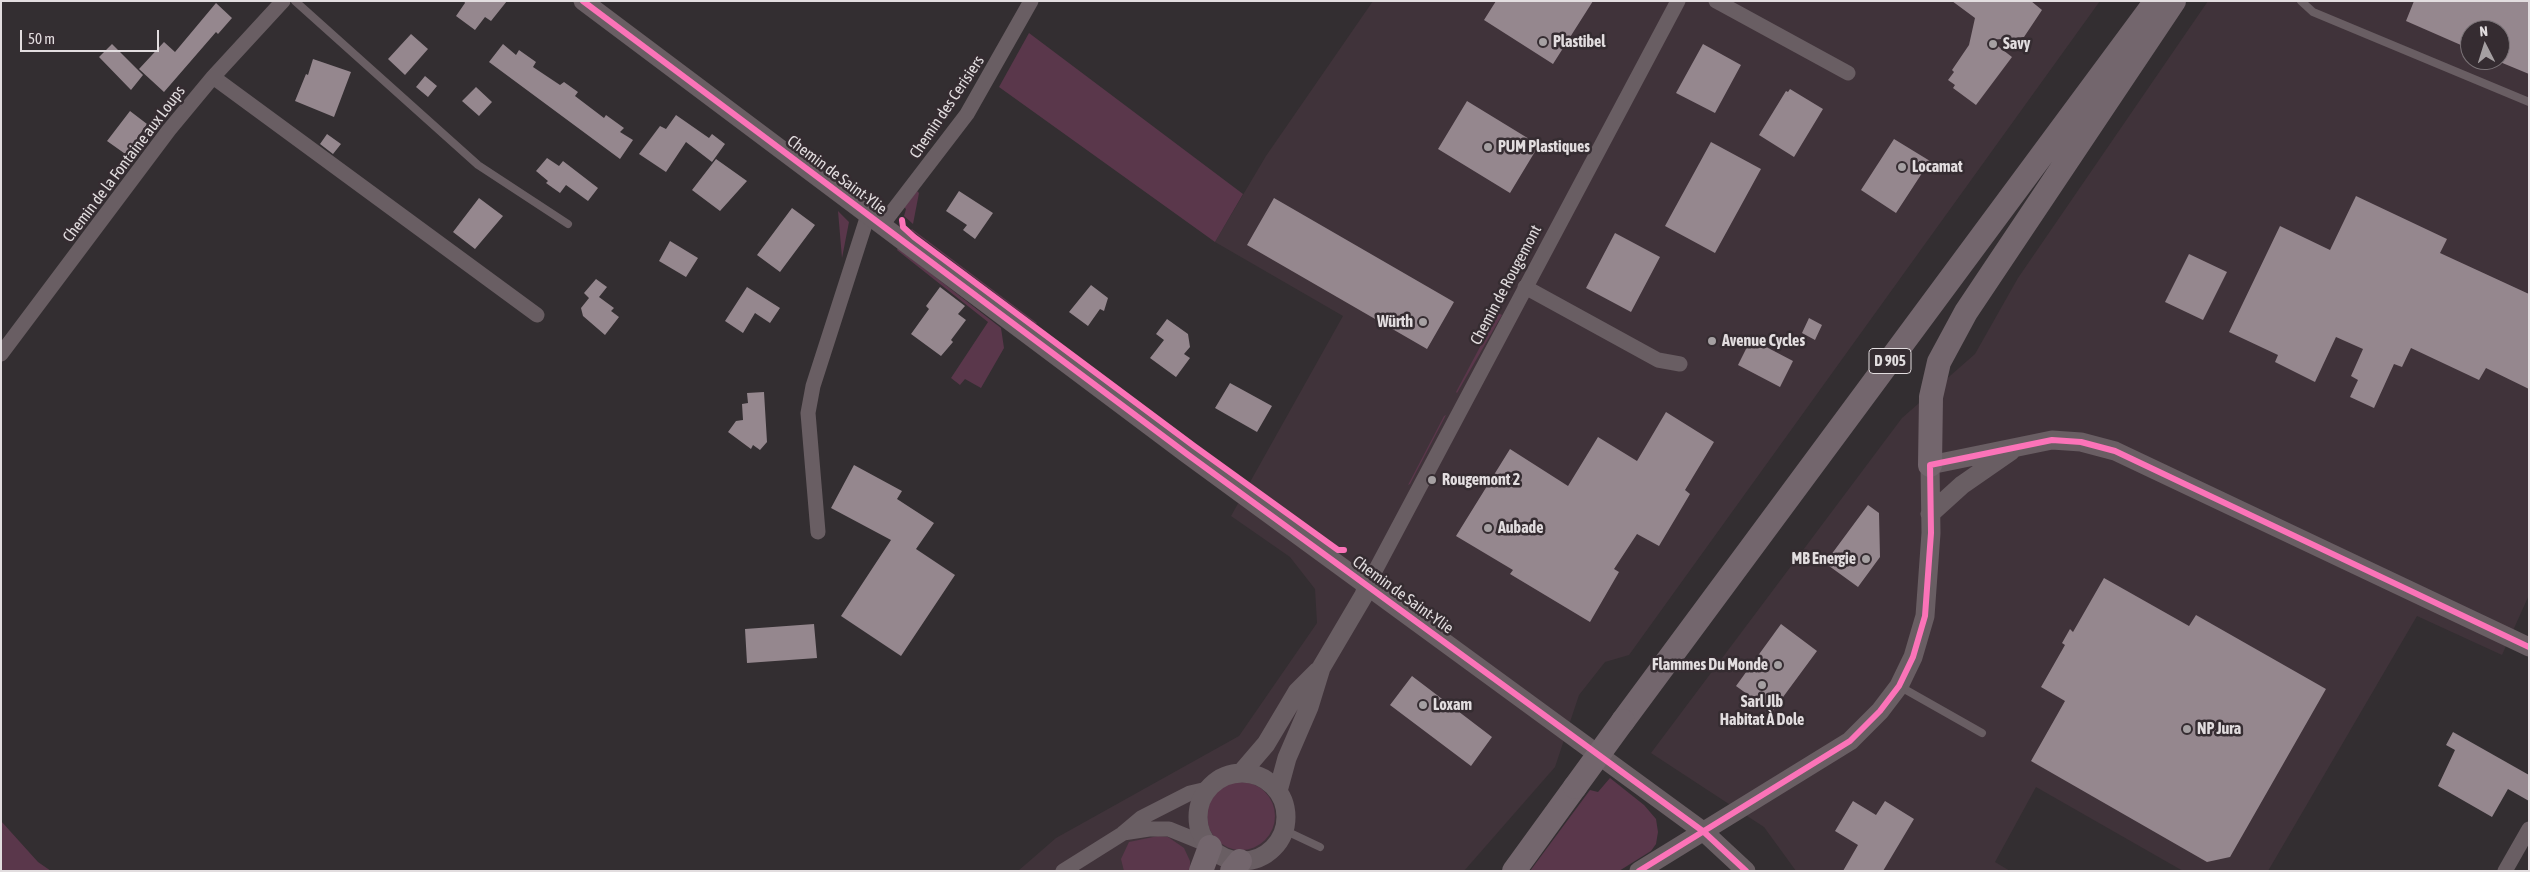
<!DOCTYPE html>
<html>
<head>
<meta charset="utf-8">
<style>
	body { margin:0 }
	#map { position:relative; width:2530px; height:872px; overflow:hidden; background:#332e31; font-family:"Asap Condensed",sans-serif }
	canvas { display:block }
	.frame { position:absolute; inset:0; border:2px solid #e2dddf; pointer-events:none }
	.north { position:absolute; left:2460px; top:20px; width:50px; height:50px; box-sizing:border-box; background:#352c31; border:1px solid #7a7377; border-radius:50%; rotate:355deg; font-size:14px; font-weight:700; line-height:20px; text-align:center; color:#e2dddf }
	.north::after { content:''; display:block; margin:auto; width:18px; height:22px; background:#a5a0a2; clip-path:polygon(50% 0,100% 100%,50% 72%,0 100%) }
	.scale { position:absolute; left:20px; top:30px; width:139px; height:22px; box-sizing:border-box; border:2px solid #e2dddf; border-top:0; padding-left:6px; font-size:15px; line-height:18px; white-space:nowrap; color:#e2dddf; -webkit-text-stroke:4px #352c31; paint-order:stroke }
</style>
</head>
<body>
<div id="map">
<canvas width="2530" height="872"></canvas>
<div class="frame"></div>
<div class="north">N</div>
<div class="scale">50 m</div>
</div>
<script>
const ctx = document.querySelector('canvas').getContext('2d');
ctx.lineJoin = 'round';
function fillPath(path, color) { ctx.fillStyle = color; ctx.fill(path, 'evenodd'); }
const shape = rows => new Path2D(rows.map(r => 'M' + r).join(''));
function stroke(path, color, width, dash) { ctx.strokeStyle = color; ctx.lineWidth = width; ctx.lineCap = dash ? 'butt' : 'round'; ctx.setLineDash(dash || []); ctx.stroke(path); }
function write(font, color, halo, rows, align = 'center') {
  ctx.font = font + ' "Asap Condensed",sans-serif'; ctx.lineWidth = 5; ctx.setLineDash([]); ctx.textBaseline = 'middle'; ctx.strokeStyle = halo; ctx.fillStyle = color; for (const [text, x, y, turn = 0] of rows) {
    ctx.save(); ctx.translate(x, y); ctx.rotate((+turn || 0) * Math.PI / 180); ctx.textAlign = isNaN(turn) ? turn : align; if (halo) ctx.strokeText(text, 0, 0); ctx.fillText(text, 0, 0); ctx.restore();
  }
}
fillPath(shape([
	[1373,1,2100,1,1629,655,1605,662,1579,695,1555,767,1464,871,1018,871,1056,838,1239,736,1317,623,1315,589,1290,557,1231,516,1343,316,1215,242,1266,156],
	[2208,1,2529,1,2529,595,2502,655,2417,616,2268,871,2183,871,2036,787,1995,862,2010,871,1796,871,1764,827,1651,753,1902,418,1975,354,2018,278],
	[2470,30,2500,30,2500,60,2470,60]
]), '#40333a');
fillPath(shape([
	[1029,33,1243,194,1215,242,999,87],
	[917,191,919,193,913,224,904,216,906,209,904,207],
	[838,211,849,222,842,258],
	[912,229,1037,323,1036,324,911,230],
	[898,248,1001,328,1004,348,981,388,965,379,960,385,951,378,988,322,897,250],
	[1498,313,1502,315,1457,393,1456,392],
	[1446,415,1410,484,1408,485,1444,416],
	[1610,778,1644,805,1656,819,1658,832,1656,844,1651,851,1619,871,1530,871,1590,790,1598,792],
	'1207 816a34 34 0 1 1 68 0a34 34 0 1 1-68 0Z',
	[1,821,38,862,51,871,1,871],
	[1158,836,1168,837,1184,848,1190,861,1190,871,1124,871,1121,859,1129,842]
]), '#5a374b');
fillPath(shape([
	[464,1,507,1,491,21,485,17,475,30,456,16,465,3],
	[1496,1,1593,1,1553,64,1484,20],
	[1952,1,2031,1,2042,10,2024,37,1990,40,2012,57,1976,105,1953,88,1955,85,1948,80,1954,72,1952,70,1969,45,1975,18],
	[2414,1,2529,1,2529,74,2500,62,2500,30,2470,30,2470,49,2406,21],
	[216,3,232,18,218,34,216,32,164,92,139,69,164,42,175,52],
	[411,34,428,49,405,75,388,59],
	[112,44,143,75,131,90,99,57],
	[503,44,516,55,519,50,536,62,533,67,560,85,564,82,578,92,575,96,604,118,606,115,624,128,620,132,633,140,620,159,489,62],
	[1703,44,1741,65,1715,113,1676,93],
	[313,59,351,72,334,117,295,101,306,74,308,75],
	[425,76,437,86,428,97,416,87],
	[476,87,492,102,479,116,462,101],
	[1790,89,1823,109,1794,157,1759,135,1786,91,1788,92],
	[1467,101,1539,145,1510,193,1438,149],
	[130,111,147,124,136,140,142,143,131,158,107,141],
	[676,115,709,138,712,134,725,144,712,162,686,142,666,172,639,154,660,126,666,129],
	[327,134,341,144,333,154,320,144],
	[1894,139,1930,161,1896,213,1861,190],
	[1711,142,1761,169,1715,253,1665,226],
	[547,158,559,166,563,161,598,188,588,201,566,185,560,193,546,183,548,181,536,171],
	[716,159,747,181,720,211,692,190],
	[959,191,993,213,975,239,963,230,967,225,946,211],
	[2356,196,2447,239,2440,253,2529,294,2529,389,2486,368,2479,380,2411,348,2402,367,2394,364,2374,408,2350,397,2358,380,2351,376,2363,349,2336,337,2315,382,2275,362,2278,355,2229,332,2280,226,2330,250],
	[479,198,503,216,475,249,453,232],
	[1274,198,1454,302,1427,349,1247,245],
	[792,208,815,225,780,272,757,255],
	[1615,233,1660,257,1631,312,1586,288],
	[670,241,698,258,686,277,659,261],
	[2189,254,2227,272,2203,320,2165,302],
	[596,279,607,287,599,297,614,308,611,311,619,317,605,335,583,316,581,308,589,298,584,293],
	[1091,285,1108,298,1104,311,1100,309,1088,326,1069,312],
	[747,287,780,308,770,323,755,313,743,333,725,321],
	[940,287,965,306,958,314,966,320,951,340,953,342,941,356,911,334,929,309,926,306],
	[1809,318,1822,325,1815,340,1802,333],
	[1167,319,1188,334,1190,347,1184,354,1190,358,1176,377,1150,358,1164,340,1156,334],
	[1751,339,1793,361,1780,387,1738,365],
	[1230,383,1272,406,1257,432,1215,408],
	[764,392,767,442,760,450,753,445,751,449,728,432,736,421,743,420,742,404,748,403,747,393],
	[1666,412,1714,442,1685,490,1690,494,1659,546,1637,534,1614,569,1619,572,1590,622,1510,574,1513,570,1456,536,1510,449,1568,486,1598,437,1637,461],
	[854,465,902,491,897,499,934,523,916,549,955,575,901,656,841,616,891,540,831,508],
	[1868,505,1879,513,1880,557,1858,587,1825,563],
	[2104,578,2189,626,2196,615,2326,689,2230,857,2207,862,2031,761,2065,701,2041,687,2065,645,2062,643,2070,629,2073,632],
	[814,624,817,658,747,663,745,629],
	[1781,624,1817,651,1772,712,1736,686],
	[1412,676,1492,737,1471,766,1390,705],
	[2453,732,2529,775,2529,801,2508,789,2492,817,2438,786,2455,750,2446,745],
	[1853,801,1876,815,1885,801,1914,819,1883,871,1843,871,1858,845,1835,831]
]), '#95878e');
stroke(shape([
	[295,1,478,165,568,224],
	[2301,1,2313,12,2529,102],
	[1899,686,1982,733],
	[1284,830,1320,847]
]), '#695e63', 8);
stroke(shape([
	[1716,1,1848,73],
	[213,77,537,315],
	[882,225,967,114,1031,1],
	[1525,287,1658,360,1680,364],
	[1,354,169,130,213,77,283,1],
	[818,532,808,413,813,386,868,215],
	[1367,586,1678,1],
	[1123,833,1149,829,1169,829,1206,844],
	[1063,871,1122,834,1141,818,1190,793,1207,789],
	[2505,871,2529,829]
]), '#695e63', 15);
stroke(shape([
	[583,1,1187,454,1704,832,1746,871],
	[1930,514,1962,485,2011,451],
	[1242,772,1266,744,1297,692,1318,671],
	'1198 817a44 44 0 1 1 88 0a44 44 0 1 1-88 0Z',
	[1278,791,1287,758,1309,707,1321,668,1364,595,1367,586],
	[1639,871,1850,741,1880,711,1899,686,1913,657,1925,616,1931,533,1930,465,2052,440,2081,442,2115,451,2529,647]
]), '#695e63', 19);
stroke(shape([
	[1930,465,1931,397,1939,362,1966,312,2174,1],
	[1623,721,2156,1],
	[1201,871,1210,847],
	[1232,871,1240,861],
	[1514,871,1575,787]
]), '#73666d', 24);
stroke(shape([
	[1575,787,1623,721]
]), '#73666d', 24);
stroke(shape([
	[583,1,1187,454,1704,832,1746,871],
	[902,220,903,227,914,237,1194,446,1338,550,1344,550],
	[1639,871,1850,741,1880,711,1899,686,1913,657,1925,616,1931,533,1930,465,2052,440,2081,442,2115,451,2529,647]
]), '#fb73b8', 6);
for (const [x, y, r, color] of [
	[1543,42,5,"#a5a0a2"],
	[1993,44,5,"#a5a0a2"],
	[1488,147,5,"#a5a0a2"],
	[1902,167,5,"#a5a0a2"],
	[1423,322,5,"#a5a0a2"],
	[1712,341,5,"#a5a0a2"],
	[1432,480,5,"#a5a0a2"],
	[1488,528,5,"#a5a0a2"],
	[1866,559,5,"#a5a0a2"],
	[1778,665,5,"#a5a0a2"],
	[1762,685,5,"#a5a0a2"],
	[1423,705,5,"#a5a0a2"],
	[2187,729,5,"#a5a0a2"]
]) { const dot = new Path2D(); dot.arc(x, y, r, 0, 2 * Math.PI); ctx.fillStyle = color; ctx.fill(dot); stroke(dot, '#352c31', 2); }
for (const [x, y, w] of [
	[1890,361,42]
]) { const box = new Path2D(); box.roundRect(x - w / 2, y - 12.5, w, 25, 4); ctx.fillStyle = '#352c31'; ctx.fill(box); stroke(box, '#e2dddf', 1); }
write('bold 15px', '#e2dddf', null, [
	["D 905",1890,361]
]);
write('bold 16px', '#e2dddf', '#352c31', [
	["Plastibel",1553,42],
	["Savy",2003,44],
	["PUM Plastiques",1498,147],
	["Locamat",1912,167],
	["Würth",1413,322,"right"],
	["Avenue Cycles",1722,341],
	["Rougemont 2",1442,480],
	["Aubade",1498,528],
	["MB Energie",1856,559,"right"],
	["Flammes Du Monde",1768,665,"right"],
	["Sarl Jlb",1762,702,"center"],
	["Habitat À Dole",1762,720,"center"],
	["Loxam",1433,705],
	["NP Jura",2197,729]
], 'left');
write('16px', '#e2dddf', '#352c31', [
	["Chemin des Cerisiers",947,107,-56],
	["Chemin de la Fontaine aux Loups",124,164,-53],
	["Chemin de Saint-Ylie",837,175,37],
	["Chemin de Rougemont",1506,285,-62],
	["Chemin de Saint-Ylie",1403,595,36]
]);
</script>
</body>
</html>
